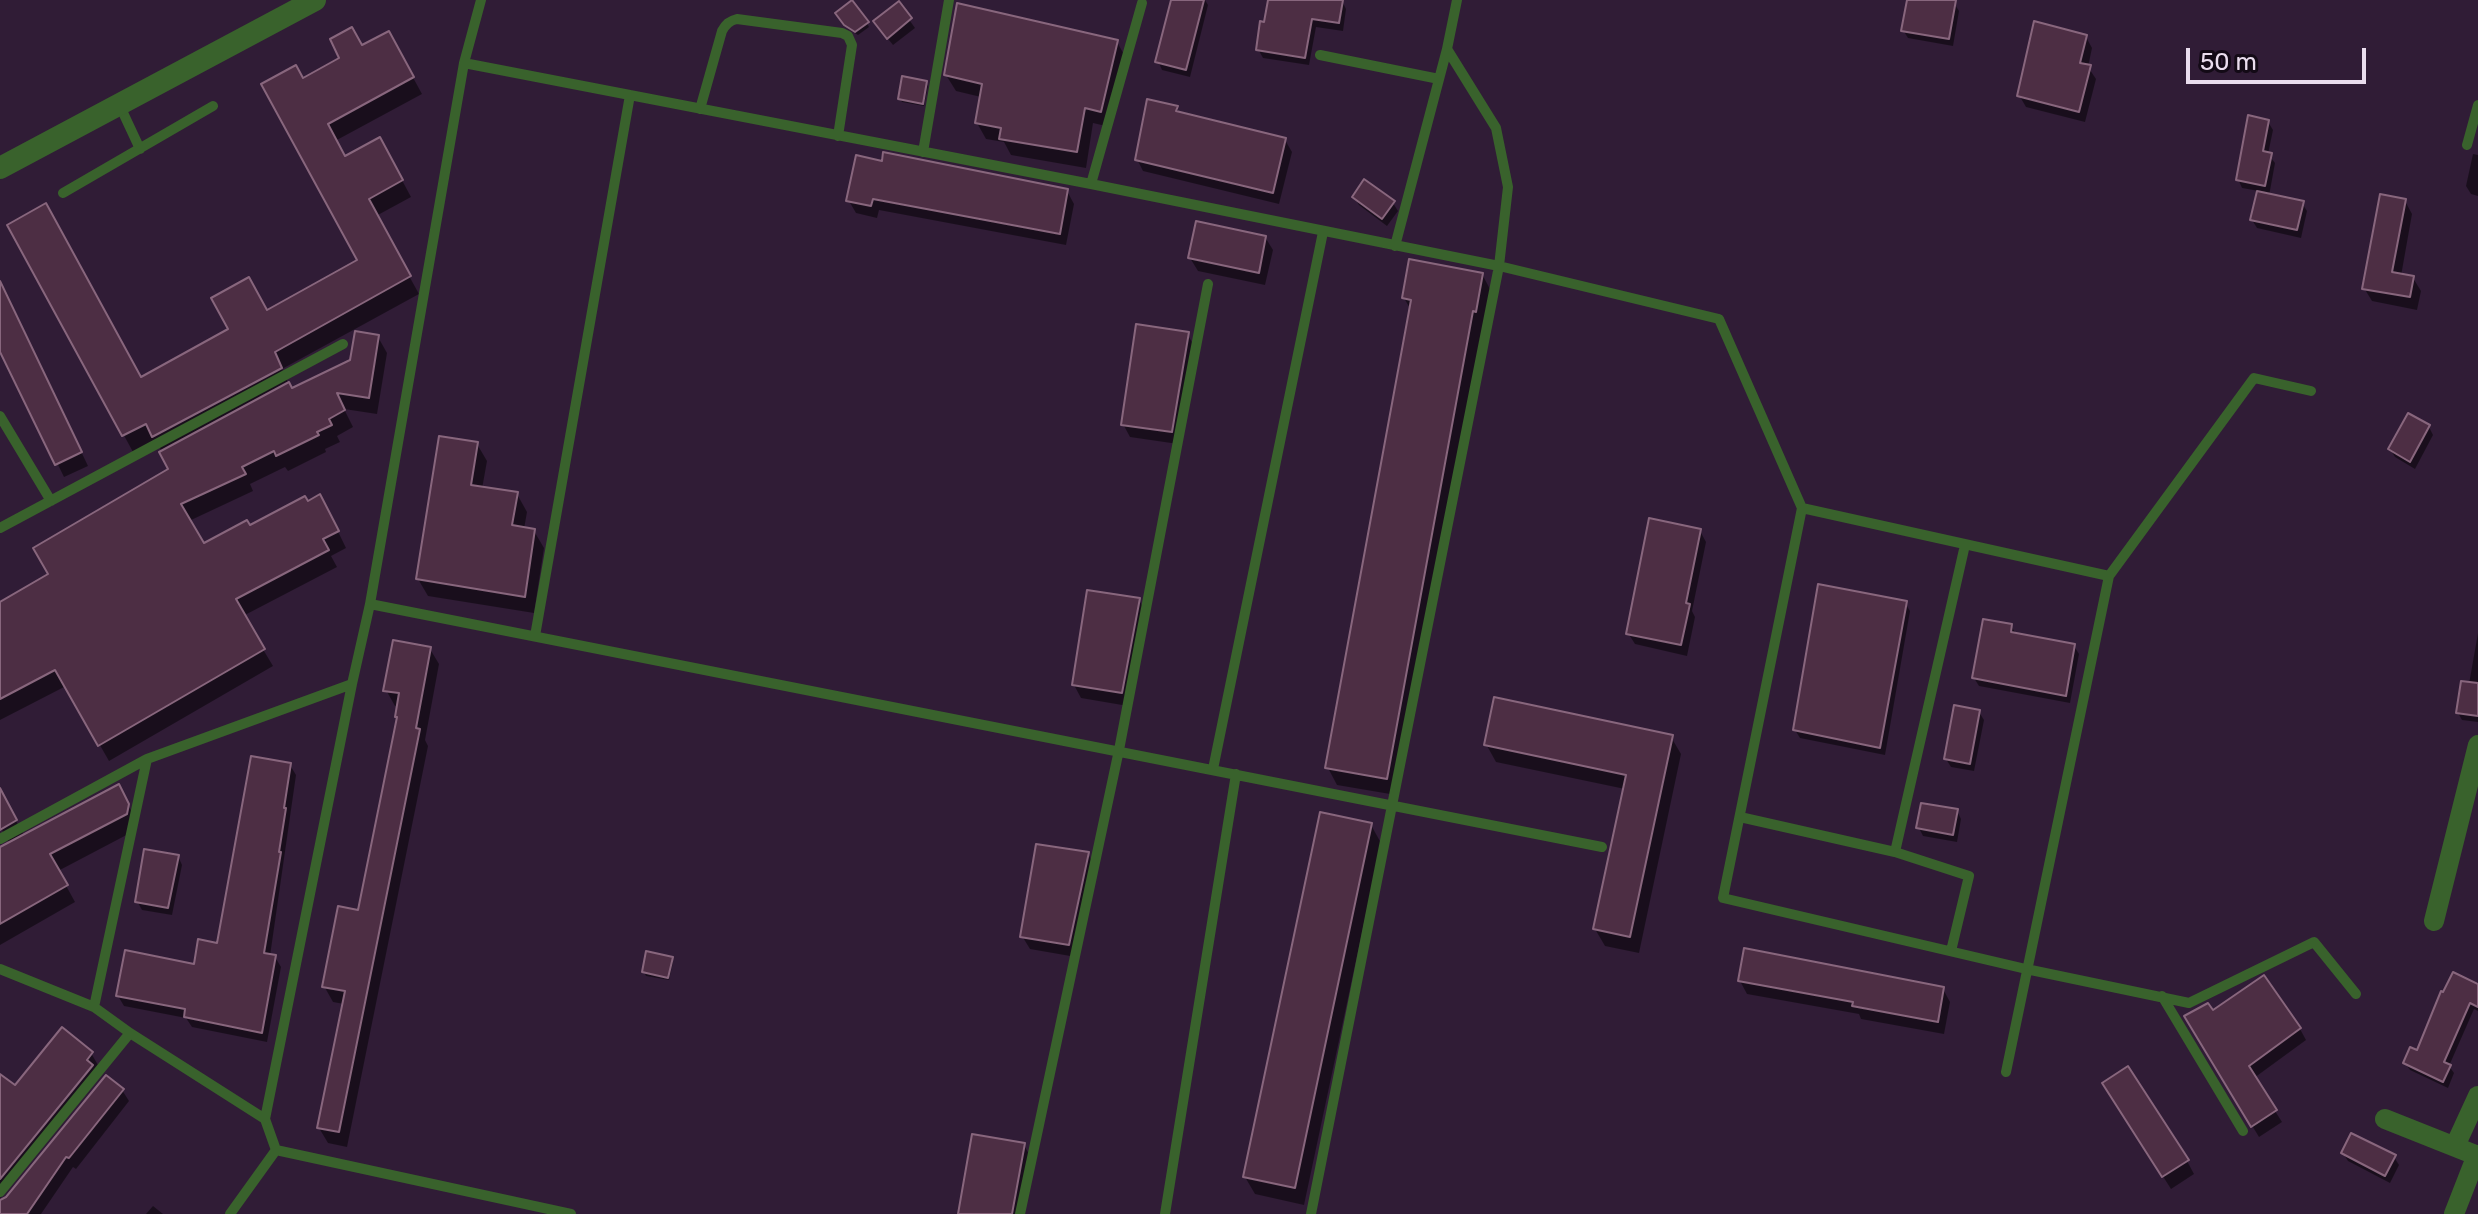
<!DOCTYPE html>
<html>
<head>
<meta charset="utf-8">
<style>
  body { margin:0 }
  #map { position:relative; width:2478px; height:1214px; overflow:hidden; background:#301c36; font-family:Rubik,sans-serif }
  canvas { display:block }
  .scale { position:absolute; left:2186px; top:48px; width:180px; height:36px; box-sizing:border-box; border:4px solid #eaddee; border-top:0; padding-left:10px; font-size:24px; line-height:28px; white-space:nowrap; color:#eaddee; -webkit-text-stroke:6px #130a16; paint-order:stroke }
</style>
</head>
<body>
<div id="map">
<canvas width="2478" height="1214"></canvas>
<div class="scale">50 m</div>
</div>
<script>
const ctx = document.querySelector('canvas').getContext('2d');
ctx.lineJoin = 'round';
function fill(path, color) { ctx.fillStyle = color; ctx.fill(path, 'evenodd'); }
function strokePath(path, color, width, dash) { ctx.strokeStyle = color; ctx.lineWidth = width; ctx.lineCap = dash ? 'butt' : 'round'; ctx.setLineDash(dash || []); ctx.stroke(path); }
fill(new Path2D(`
  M 1173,0 L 1205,0 L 1208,5 L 1190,77 L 1162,70 L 1158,61 Z
  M 1270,0 L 1342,1 L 1346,9 L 1343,31 L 1316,27 L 1309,65 L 1263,58 L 1258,49 L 1266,24 Z
  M 1909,0 L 1937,0 L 1954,3 L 1959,11 L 1953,46 L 1908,38 L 1903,30 Z
  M 898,4 L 915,28 L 893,45 L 881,30 Z
  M 838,14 L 867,23 L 869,27 L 858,35 L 848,29 Z
  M 2086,37 L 2092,48 L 2088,67 L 2096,79 L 2085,122 L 2026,107 L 2019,95 Z
  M 1117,42 L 1126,58 L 1110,127 L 1093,123 L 1086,168 L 1011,155 L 1004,142 L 986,139 L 977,123 L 981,97 L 956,91 L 946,75 Z
  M 362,48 L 398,50 L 422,94 L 335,141 L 345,158 L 389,156 L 411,197 L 376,216 L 419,294 L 282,369 L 292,391 L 352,361 L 378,337 L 387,353 L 377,414 L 344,409 L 353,427 L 337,436 L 340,442 L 325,449 L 326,452 L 288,471 L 285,467 L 250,484 L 253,491 L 189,521 L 203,545 L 308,503 L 329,513 L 346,548 L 331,556 L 337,567 L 243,616 L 273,666 L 109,761 L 66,686 L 0,720 L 0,604 L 50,575 L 170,470 L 156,439 L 133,452 L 10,226 L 140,379 L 360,261 L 302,80 Z
  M 926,83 L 928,86 L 924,106 L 902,102 L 900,99 Z
  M 1176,107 L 1180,114 L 1285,140 L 1292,152 L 1279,204 L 1143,171 L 1137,159 Z
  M 2268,122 L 2273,130 L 2268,154 L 2275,163 L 2269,196 L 2302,203 L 2307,211 L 2301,238 L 2257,228 L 2252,220 L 2259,191 L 2242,188 L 2238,179 Z
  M 2473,154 L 2478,155 L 2478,196 L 2471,194 L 2466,186 Z
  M 857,158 L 1067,191 L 1074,204 L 1066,245 L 879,210 L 877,218 L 856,213 L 849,201 Z
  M 1354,197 L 1393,203 L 1398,211 L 1387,226 L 1359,205 Z
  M 2405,201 L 2412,214 L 2401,276 L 2413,278 L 2421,291 L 2417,310 L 2372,301 L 2364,288 Z
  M 1265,237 L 1273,250 L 1265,285 L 1198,271 L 1190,258 Z
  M 1482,274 L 1491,291 L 1396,795 L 1337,785 L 1328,768 L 1411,310 L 1404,298 Z
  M 0,294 L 11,305 L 88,466 L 64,477 L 0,347 Z
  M 1187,334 L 1195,347 L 1178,444 L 1130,437 L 1123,424 Z
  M 2429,427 L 2433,435 L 2415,469 L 2395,457 L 2390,449 Z
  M 477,444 L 487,461 L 482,489 L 517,494 L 527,512 L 524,529 L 534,531 L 544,548 L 534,613 L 428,596 L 418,579 Z
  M 1700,531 L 1706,542 L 1692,611 L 1695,617 L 1687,656 L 1635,644 L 1628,633 Z
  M 1139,600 L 1146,613 L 1128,706 L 1081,698 L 1074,685 Z
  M 1905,603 L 1910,611 L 1885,755 L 1800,738 L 1795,730 Z
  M 2011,626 L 2017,635 L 2074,646 L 2079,654 L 2070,703 L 1979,686 L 1974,678 Z
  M 2478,633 L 2478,722 L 2462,720 L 2458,713 L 2469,684 Z
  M 430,649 L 439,664 L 425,740 L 428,746 L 347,1147 L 328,1143 L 319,1128 L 344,1004 L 333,1002 L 324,986 L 359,912 L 398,719 L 399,707 L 395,706 L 386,690 Z
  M 1979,712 L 1984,720 L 1974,771 L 1951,767 L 1946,759 Z
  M 1671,737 L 1681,754 L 1639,953 L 1605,946 L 1595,929 L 1625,789 L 1496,762 L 1486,744 Z
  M 290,765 L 296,775 L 270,956 L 275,957 L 281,967 L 267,1042 L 192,1027 L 186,1018 L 124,1006 L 118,996 L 195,966 L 219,946 Z
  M 118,786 L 137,822 L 136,830 L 58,871 L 75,902 L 0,945 L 0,847 L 10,845 L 0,826 L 0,792 L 25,837 Z
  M 1957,811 L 1961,819 L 1957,842 L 1923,836 L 1919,828 Z
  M 1371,825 L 1381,843 L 1304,1205 L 1255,1194 L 1245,1177 Z
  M 1088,854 L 1095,867 L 1076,957 L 1030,949 L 1022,936 Z
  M 178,856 L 182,865 L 172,915 L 142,910 L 137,901 Z
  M 671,958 L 673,962 L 669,980 L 646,976 L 644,972 Z
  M 1740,981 L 1943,989 L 1950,1002 L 1944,1034 L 1861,1019 L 1859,1014 L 1747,994 Z
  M 2478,987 L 2478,1011 L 2474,1009 L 2449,1066 L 2454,1073 L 2448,1088 L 2410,1070 L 2405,1063 L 2418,1052 Z
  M 2212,1013 L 2300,1029 L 2306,1040 L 2254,1078 L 2282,1122 L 2259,1137 L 2186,1017 Z
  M 91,1053 L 98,1065 L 98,1078 L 0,1198 L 0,1076 L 16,1088 Z
  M 122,1090 L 129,1101 L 76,1169 L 73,1167 L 41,1214 L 0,1214 L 0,1201 L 7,1199 Z
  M 2112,1096 L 2187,1161 L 2194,1174 L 2171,1189 Z
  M 1024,1145 L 1031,1158 L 1021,1214 L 960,1214 Z
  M 2343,1153 L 2394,1157 L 2399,1165 L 2390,1183 L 2348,1161 Z
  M 153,1206 L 163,1214 L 146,1214 Z`), '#0007');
const building = new Path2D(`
  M 852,0 L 869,22 L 855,32 L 844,25 L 835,13 Z
  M 1171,0 L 1204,0 L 1186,70 L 1155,62 Z
  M 1268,0 L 1343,0 L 1339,23 L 1312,19 L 1305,58 L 1256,50 L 1260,21 L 1264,22 Z
  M 1907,0 L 1956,0 L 1949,39 L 1901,31 Z
  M 899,1 L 912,18 L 887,39 L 873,21 Z
  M 957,3 L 1118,40 L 1101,112 L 1085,108 L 1077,152 L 999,139 L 1001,128 L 975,123 L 982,84 L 944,75 Z
  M 2034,21 L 2087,35 L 2080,63 L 2091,65 L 2079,112 L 2017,96 Z
  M 352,27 L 362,45 L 389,31 L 414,77 L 328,124 L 345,156 L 380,137 L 403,180 L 369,199 L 411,276 L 275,352 L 282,368 L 152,437 L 146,424 L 122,436 L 7,225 L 46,203 L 141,377 L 228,329 L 211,298 L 249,277 L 267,310 L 357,260 L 261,84 L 296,65 L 303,78 L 339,58 L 330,39 Z
  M 902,76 L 927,81 L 923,104 L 898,99 Z
  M 1147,99 L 1178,106 L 1176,111 L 1286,138 L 1273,193 L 1135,160 Z
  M 2248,115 L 2269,120 L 2263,151 L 2272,153 L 2265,186 L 2236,180 Z
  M 883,152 L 1068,189 L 1060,234 L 873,199 L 871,206 L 846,201 L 856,155 L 882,161 Z
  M 1364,179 L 1395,201 L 1382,219 L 1352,197 Z
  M 2257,191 L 2304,201 L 2297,230 L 2250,220 Z
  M 2380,194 L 2406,199 L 2392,272 L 2414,276 L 2410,297 L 2362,289 Z
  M 1196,221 L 1266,236 L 1259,273 L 1188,258 Z
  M 1409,259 L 1483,273 L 1476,312 L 1473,311 L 1387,779 L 1325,768 L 1411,300 L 1402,298 Z
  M 0,281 L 82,452 L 55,465 L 0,352 Z
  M 1136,324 L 1189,332 L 1172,432 L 1121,425 Z
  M 355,331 L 379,335 L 369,398 L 337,393 L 345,410 L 329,419 L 332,425 L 317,432 L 319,435 L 276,456 L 274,451 L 242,467 L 246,474 L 181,504 L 204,543 L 247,520 L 250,525 L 305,496 L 308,501 L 320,494 L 339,531 L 323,539 L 329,550 L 236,599 L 265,649 L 98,746 L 55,670 L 0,699 L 0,602 L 48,574 L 33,548 L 168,469 L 159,452 L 289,382 L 292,388 L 350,360 Z
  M 2408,413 L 2430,425 L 2410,462 L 2388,449 Z
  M 439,436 L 478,442 L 471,485 L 518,492 L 512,525 L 535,529 L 525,597 L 416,579 Z
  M 1649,518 L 1701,529 L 1686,603 L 1690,604 L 1681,645 L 1626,634 Z
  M 1818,584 L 1907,601 L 1880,748 L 1793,730 Z
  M 1087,590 L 1140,598 L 1122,693 L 1072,685 Z
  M 1983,619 L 2012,624 L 2011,632 L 2075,644 L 2066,696 L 1972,678 Z
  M 393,640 L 431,647 L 416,728 L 420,729 L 339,1132 L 317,1128 L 345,991 L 322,987 L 338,906 L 358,910 L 397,717 L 395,717 L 399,693 L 383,691 Z
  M 2461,681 L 2478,683 L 2478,716 L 2456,713 Z
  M 1494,697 L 1673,735 L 1630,937 L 1593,929 L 1626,775 L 1484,745 Z
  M 1954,705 L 1980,710 L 1970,764 L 1944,759 Z
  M 251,756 L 291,763 L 284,808 L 286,808 L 279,852 L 281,852 L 264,953 L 276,955 L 262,1033 L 184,1017 L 185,1009 L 116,996 L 125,950 L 194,964 L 198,939 L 217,943 Z
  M 119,784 L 129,804 L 127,814 L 50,854 L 68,885 L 0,924 L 0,847 Z
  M 0,788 L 17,820 L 0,830 Z
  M 1921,803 L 1958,809 L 1953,835 L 1916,828 Z
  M 1320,812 L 1372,823 L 1295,1188 L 1243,1177 Z
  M 1036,844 L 1089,852 L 1069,945 L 1020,937 Z
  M 144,849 L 179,855 L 168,908 L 135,902 Z
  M 1744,948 L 1944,987 L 1938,1022 L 1852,1006 L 1853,1002 L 1738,981 Z
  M 646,951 L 673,957 L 668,978 L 642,972 Z
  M 2453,972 L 2478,984 L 2478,1007 L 2470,1003 L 2444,1062 L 2451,1065 L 2443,1082 L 2403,1063 L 2410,1047 L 2417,1050 L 2441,991 L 2443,992 Z
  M 2264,975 L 2301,1028 L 2249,1066 L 2277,1110 L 2251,1127 L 2184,1016 L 2208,1003 L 2213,1010 Z
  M 62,1027 L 93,1052 L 87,1060 L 93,1065 L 0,1179 L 0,1074 L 15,1085 Z
  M 2128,1066 L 2189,1160 L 2162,1177 L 2102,1083 Z
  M 106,1075 L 124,1089 L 69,1158 L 66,1157 L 27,1214 L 0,1214 L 0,1200 L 6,1197 Z
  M 2351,1133 L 2396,1155 L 2385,1176 L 2341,1153 Z
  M 972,1134 L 1025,1143 L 1012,1214 L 958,1214 Z`);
fill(building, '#4d2e44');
strokePath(building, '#88667d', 2);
strokePath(new Path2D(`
  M 1320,55 L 1439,79
  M 464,63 L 1091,184 L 1499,266 L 1719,319 L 1802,508 L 2109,576
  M 119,104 L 140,149
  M 700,109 L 722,31 C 726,24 729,21 737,19 L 842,33 L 848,36 L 852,45 L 838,136
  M 2467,145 L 2478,105
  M 923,152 L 949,0
  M 1091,184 L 1142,3
  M 63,193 L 213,106
  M 1395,246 L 1447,49 L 1457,0
  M 0,416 L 51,501
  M 1802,508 L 1723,898 L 2026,969 L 2189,1003 L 2314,942 L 2356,994
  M 0,528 L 343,344
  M 370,604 L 1602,847
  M 535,636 L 630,95
  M 1213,769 L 1323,232
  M 1740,817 L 1895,852 L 1969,876 L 1951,951
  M 0,839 L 147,759 L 352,684
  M 1895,852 L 1965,545
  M 0,969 L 94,1007 L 130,1033 L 265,1119 L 276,1150 L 571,1214
  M 2162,996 L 2243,1131
  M 94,1007 L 147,759
  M 2006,1072 L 2109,576 L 2254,378 L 2311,391
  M 265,1119 L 352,684 L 370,604 L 464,63 L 481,0
  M 0,1192 L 130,1033
  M 230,1214 L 276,1150
  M 1020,1214 L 1119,750 L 1208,284
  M 1165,1214 L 1236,774
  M 1311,1214 L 1499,266 L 1508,187 L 1496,128 L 1447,49`), '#39622c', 10);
strokePath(new Path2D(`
  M 2434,921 L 2478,745
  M 2385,1119 L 2478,1156
  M 2455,1146 L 2478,1096
  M 2454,1214 L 2477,1155`), '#39622c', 20);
strokePath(new Path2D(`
  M 0,168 L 315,0`), '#39622c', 22);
</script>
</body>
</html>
